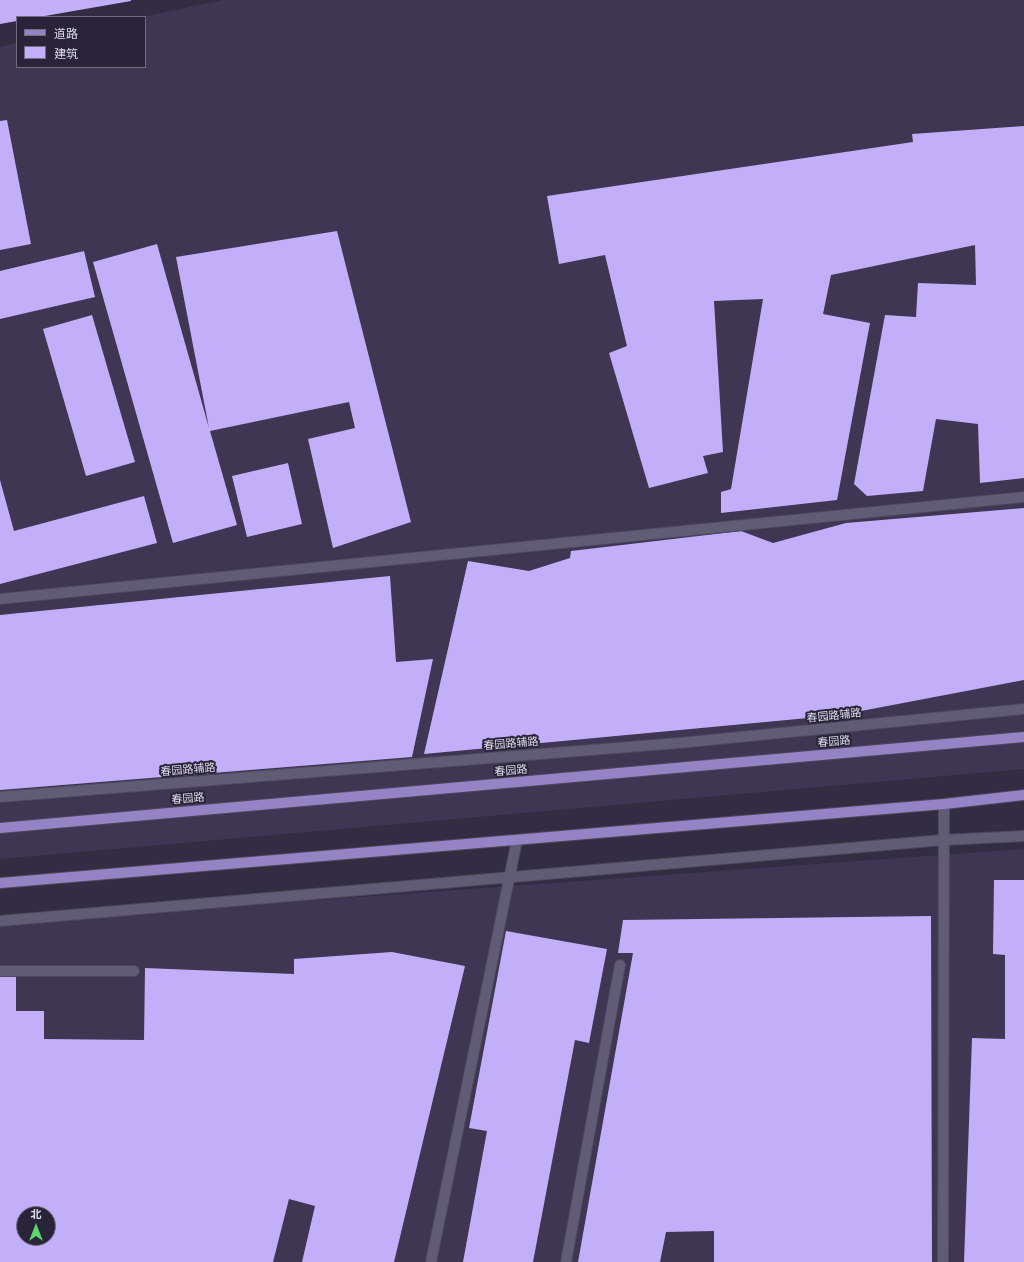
<!DOCTYPE html>
<html>
<head>
<meta charset="utf-8">
<style>
  body { margin:0 }
  #map { position:relative; width:1024px; height:1262px; overflow:hidden; background:#332d44; font-family:"Fira Sans","Noto Sans SC",sans-serif }
  canvas { display:block }
  .legend { position:absolute; left:16px; top:16px; width:130px; height:52px; box-sizing:border-box; background:#292439; border:1px solid #726e80; margin:0; padding:5px 7px; list-style:none; font-size:12px; color:#dfdceb }
  .legend li { display:flex; align-items:center; gap:8px; height:20px }
  .legend b { width:20px; border:1px solid #726e80 }
  .north { position:absolute; left:16px; top:1206px; width:40px; height:40px; box-sizing:border-box; background:#292439; border:1px solid #726e80; border-radius:50%; rotate:0deg; font-size:11px; font-weight:700; line-height:16px; text-align:center; color:#dfdceb }
  .north::after { content:''; display:block; margin:auto; width:14px; height:18px; background:#60d56b; clip-path:polygon(50% 0,100% 100%,50% 72%,0 100%) }
</style>
</head>
<body>
<div id="map">
<canvas width="1024" height="1262"></canvas>
<ul class="legend">
<li><b style="height:5px;background:#9484c5"></b>道路</li>
<li><b style="height:11px;background:#c1aff9"></b>建筑</li>
</ul>
<div class="north">北</div>
</div>
<script>
const ctx = document.querySelector('canvas').getContext('2d');
ctx.lineJoin = 'round';
function fill(path, color) { ctx.fillStyle = color; ctx.fill(path, 'evenodd'); }
function strokePath(path, color, width, dash) { ctx.strokeStyle = color; ctx.lineWidth = width; ctx.lineCap = dash ? 'butt' : 'round'; ctx.setLineDash(dash || []); ctx.stroke(path); }
function drawText(font, color, halo, rows, align = 'center') {
  ctx.font = font + ' "Fira Sans","Noto Sans SC",sans-serif'; ctx.lineWidth = 4; ctx.setLineDash([]); ctx.textBaseline = 'middle'; ctx.strokeStyle = halo; ctx.fillStyle = color; for (const [text, x, y, turn = 0] of rows) {
    ctx.save(); ctx.translate(x, y); ctx.rotate((+turn || 0) * Math.PI / 180); ctx.textAlign = isNaN(turn) ? turn : align; if (halo) ctx.strokeText(text, 0, 0); ctx.fillText(text, 0, 0); ctx.restore();
  }
}
fill(new Path2D(`
  M 223,0 L 1024,0 L 1024,769 L 0,859 L 0,47 L 17,43 L 17,67 L 145,67 L 145,17 L 142,17 Z
  M 1024,849 L 1024,1262 L 0,1262 L 0,923 ZM 24,1214 L 48,1214 L 48,1238 L 24,1238 Z`), '#3e3653');
fill(new Path2D(`
  M 0,0 L 131,0 L 131,1 L 39,17 L 17,17 L 17,21 L 0,24 Z
  M 7,120 L 31,244 L 0,250 L 0,121 Z
  M 1024,126 L 1024,478 L 980,483 L 978,424 L 936,419 L 923,491 L 867,496 L 854,484 L 885,315 L 916,317 L 918,283 L 976,285 L 975,245 L 831,275 L 823,314 L 870,323 L 837,500 L 721,513 L 721,492 L 731,489 L 763,299 L 714,301 L 723,452 L 703,456 L 708,473 L 649,488 L 609,353 L 627,346 L 605,255 L 559,264 L 547,196 L 913,142 L 912,134 Z
  M 337,231 L 411,522 L 333,548 L 308,439 L 355,428 L 349,402 L 210,431 L 237,525 L 173,543 L 93,262 L 157,244 L 209,428 L 176,257 Z
  M 84,251 L 95,297 L 0,319 L 0,271 Z
  M 92,315 L 135,462 L 86,476 L 43,329 Z
  M 288,463 L 302,524 L 247,537 L 232,476 Z
  M 0,480 L 14,531 L 144,496 L 157,543 L 0,584 Z
  M 1024,508 L 1024,680 L 840,715 L 424,754 L 468,561 L 529,571 L 570,558 L 571,551 L 741,531 L 773,543 L 846,523 Z
  M 390,576 L 396,662 L 433,659 L 412,757 L 0,790 L 0,615 Z
  M 994,880 L 1024,880 L 1024,1262 L 964,1262 L 972,1038 L 1005,1039 L 1005,955 L 993,954 Z
  M 931,916 L 932,1262 L 714,1262 L 714,1231 L 666,1232 L 660,1262 L 578,1262 L 633,953 L 618,953 L 623,920 Z
  M 506,931 L 607,949 L 589,1043 L 575,1040 L 533,1262 L 463,1262 L 487,1131 L 469,1128 Z
  M 392,952 L 465,966 L 394,1262 L 302,1262 L 315,1206 L 289,1199 L 273,1262 L 0,1262 L 0,973 L 16,973 L 16,1011 L 44,1011 L 44,1039 L 144,1040 L 145,968 L 294,974 L 294,959 ZM 24,1214 L 48,1214 L 48,1238 L 24,1238 Z`), '#c1aff9');
const minor = new Path2D(`
  M 0,599 L 1024,497
  M 0,797 L 679,743 L 1024,709
  M 0,921 L 943,840 L 1024,836
  M 0,971 L 134,971
  M 431,1262 L 517,840
  M 566,1262 L 620,965
  M 943,1262 L 944,804`);
const major = new Path2D(`
  M 0,828 L 1024,737
  M 0,883 L 944,804 L 1024,795`);
strokePath(minor, '#4e495c', 12);
strokePath(major, '#4e495c', 12);
strokePath(minor, '#615c75', 10);
strokePath(major, '#9484c5', 10);
drawText('11px', '#dfdceb', '#292439', [
  ["春园路辅路",834,716,-6],
  ["春园路",834,742,-5],
  ["春园路辅路",511,744,-5],
  ["春园路辅路",188,770,-5],
  ["春园路",511,771,-5],
  ["春园路",188,799,-5]
]);
</script>
</body>
</html>
